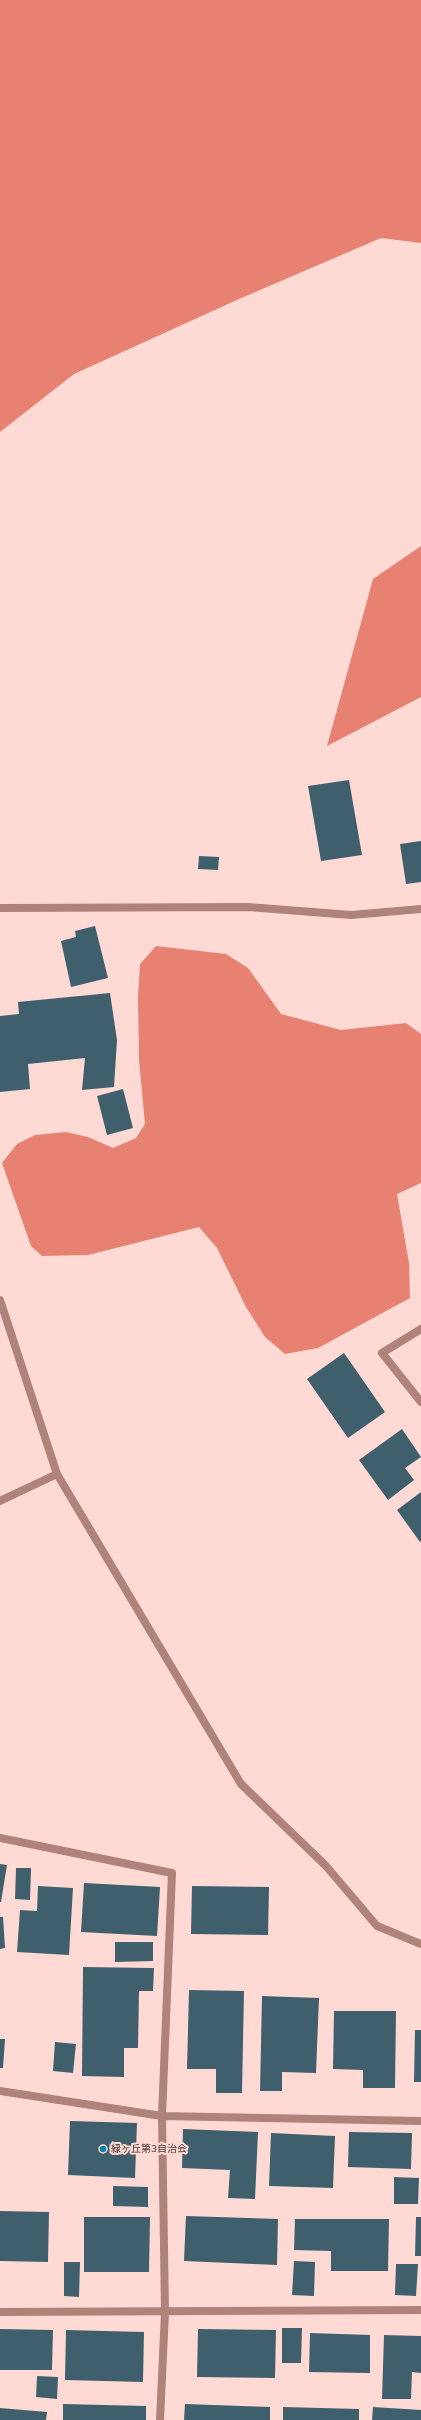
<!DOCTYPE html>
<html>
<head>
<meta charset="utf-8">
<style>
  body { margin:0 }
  canvas { display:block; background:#ffdad4 }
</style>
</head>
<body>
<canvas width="421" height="2420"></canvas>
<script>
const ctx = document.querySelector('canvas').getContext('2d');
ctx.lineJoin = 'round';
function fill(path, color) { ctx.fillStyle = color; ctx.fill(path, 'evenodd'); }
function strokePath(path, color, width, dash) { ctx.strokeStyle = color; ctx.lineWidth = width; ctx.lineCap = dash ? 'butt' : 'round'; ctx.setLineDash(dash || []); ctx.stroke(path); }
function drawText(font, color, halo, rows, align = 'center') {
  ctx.font = font + ' Mulish,"Noto Sans JP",sans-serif'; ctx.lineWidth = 4; ctx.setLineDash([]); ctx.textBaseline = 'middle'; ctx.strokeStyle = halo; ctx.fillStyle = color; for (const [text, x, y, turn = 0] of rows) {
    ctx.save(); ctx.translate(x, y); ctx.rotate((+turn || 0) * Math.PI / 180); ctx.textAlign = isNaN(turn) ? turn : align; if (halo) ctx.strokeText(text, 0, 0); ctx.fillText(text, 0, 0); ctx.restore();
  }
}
fill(new Path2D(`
  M 0,0 L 421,0 L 421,243 L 381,238 L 239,299 L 74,374 L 0,432 Z
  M 421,546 L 421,697 L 327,746 L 373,579 Z
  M 156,946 L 226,954 L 248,968 L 281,1014 L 341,1030 L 406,1023 L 421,1034 L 421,1183 L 397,1194 L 409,1263 L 410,1298 L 318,1348 L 285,1354 L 265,1337 L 246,1307 L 217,1248 L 199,1227 L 88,1255 L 42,1256 L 31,1246 L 2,1163 L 17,1144 L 35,1135 L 66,1132 L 88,1137 L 113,1148 L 136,1138 L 145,1124 L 139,1060 L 138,997 L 140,964 Z`), '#e78273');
fill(new Path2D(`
  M 349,780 L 362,855 L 321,861 L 308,786 Z
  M 421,841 L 421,882 L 406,884 L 400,844 Z
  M 199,856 L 219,857 L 218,870 L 198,869 Z
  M 95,926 L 108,978 L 71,987 L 61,941 L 76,937 L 75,931 Z
  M 110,993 L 117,1040 L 114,1087 L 82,1090 L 85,1058 L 28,1064 L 30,1089 L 0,1092 L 0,1016 L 19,1014 L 18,1002 Z
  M 123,1089 L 133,1128 L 107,1135 L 97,1096 Z
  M 344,1353 L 385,1412 L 348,1438 L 307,1379 Z
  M 402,1429 L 421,1457 L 405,1468 L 414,1480 L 388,1500 L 359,1460 Z
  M 421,1492 L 421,1541 L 420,1542 L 397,1510 Z
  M 0,1864 L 7,1865 L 1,1902 L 0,1902 Z
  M 16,1868 L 31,1868 L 30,1900 L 15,1899 Z
  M 84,1883 L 160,1887 L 157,1936 L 81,1932 Z
  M 38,1886 L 73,1888 L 69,1955 L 17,1952 L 20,1910 L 37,1911 Z
  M 192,1886 L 269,1887 L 268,1935 L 191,1934 Z
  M 0,1917 L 3,1917 L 5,1948 L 0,1949 Z
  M 115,1942 L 153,1942 L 153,1961 L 115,1962 Z
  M 83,1967 L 154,1968 L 153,1991 L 139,1991 L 138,2048 L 124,2048 L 124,2077 L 82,2076 Z
  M 189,1990 L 244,1991 L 242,2093 L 216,2093 L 216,2069 L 187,2069 Z
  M 262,1996 L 319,1998 L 316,2073 L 282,2072 L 282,2091 L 260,2091 Z
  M 334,2011 L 396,2011 L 395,2088 L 363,2088 L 363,2070 L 333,2069 Z
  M 415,2030 L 421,2030 L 421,2082 L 414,2082 Z
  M 0,2039 L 5,2039 L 3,2068 L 0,2068 Z
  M 55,2042 L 76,2044 L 73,2073 L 53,2071 Z
  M 70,2121 L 137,2123 L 135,2178 L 68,2175 Z
  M 183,2129 L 258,2132 L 255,2199 L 228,2198 L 230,2170 L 182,2168 Z
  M 349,2132 L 412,2133 L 411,2169 L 348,2167 Z
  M 271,2133 L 335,2136 L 333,2188 L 269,2186 Z
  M 394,2177 L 419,2178 L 418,2204 L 394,2204 Z
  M 113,2186 L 148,2187 L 148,2207 L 113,2206 Z
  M 0,2211 L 49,2212 L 48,2262 L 0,2261 Z
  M 186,2216 L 278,2219 L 277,2265 L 184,2261 Z
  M 84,2217 L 150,2217 L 149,2272 L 84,2272 Z
  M 416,2217 L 421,2217 L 421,2256 L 415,2256 Z
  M 295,2219 L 389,2219 L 388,2271 L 331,2271 L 331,2251 L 294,2250 Z
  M 294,2261 L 315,2262 L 314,2296 L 292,2295 Z
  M 64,2262 L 80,2262 L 79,2297 L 64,2296 Z
  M 396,2264 L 418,2264 L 416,2296 L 395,2295 Z
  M 282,2328 L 302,2328 L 301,2363 L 282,2363 Z
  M 0,2329 L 53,2330 L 52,2370 L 0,2370 Z
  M 198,2329 L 276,2330 L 275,2378 L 197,2377 Z
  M 66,2330 L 144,2332 L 143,2382 L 65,2380 Z
  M 310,2333 L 370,2335 L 370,2373 L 309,2372 Z
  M 384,2335 L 421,2336 L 421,2373 L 412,2372 L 411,2399 L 382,2399 Z
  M 37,2376 L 58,2377 L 57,2399 L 36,2397 Z
  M 63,2404 L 146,2406 L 146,2420 L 63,2420 Z
  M 185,2404 L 270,2407 L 270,2420 L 184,2420 Z
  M 283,2407 L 359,2409 L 359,2420 L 283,2420 Z
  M 373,2407 L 421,2410 L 421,2420 L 372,2420 Z
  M 0,2408 L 47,2412 L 46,2420 L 0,2420 Z`), '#3f5f6c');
strokePath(new Path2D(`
  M 0,1300 L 57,1474 L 0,1501
  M 57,1474 L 241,1784 L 326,1866 L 377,1926 L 421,1944`), '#af827a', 8);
strokePath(new Path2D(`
  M 0,908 L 248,907 L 351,915 L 421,909
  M 421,1329 L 382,1353 L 421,1402
  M 0,1838 L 172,1873 L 162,2116 L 165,2312 L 160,2420
  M 0,2091 L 162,2116 L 421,2121
  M 0,2312 L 421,2310`), '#af827a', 8);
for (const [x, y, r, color] of [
  [103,2149,4,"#0884a9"]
]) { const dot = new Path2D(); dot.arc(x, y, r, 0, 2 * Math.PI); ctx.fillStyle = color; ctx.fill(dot); strokePath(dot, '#ffdad4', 1.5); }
drawText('10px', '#423431', '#ffdad4', [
  ["緑ヶ丘第3自治会",111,2149]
], 'left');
</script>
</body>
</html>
